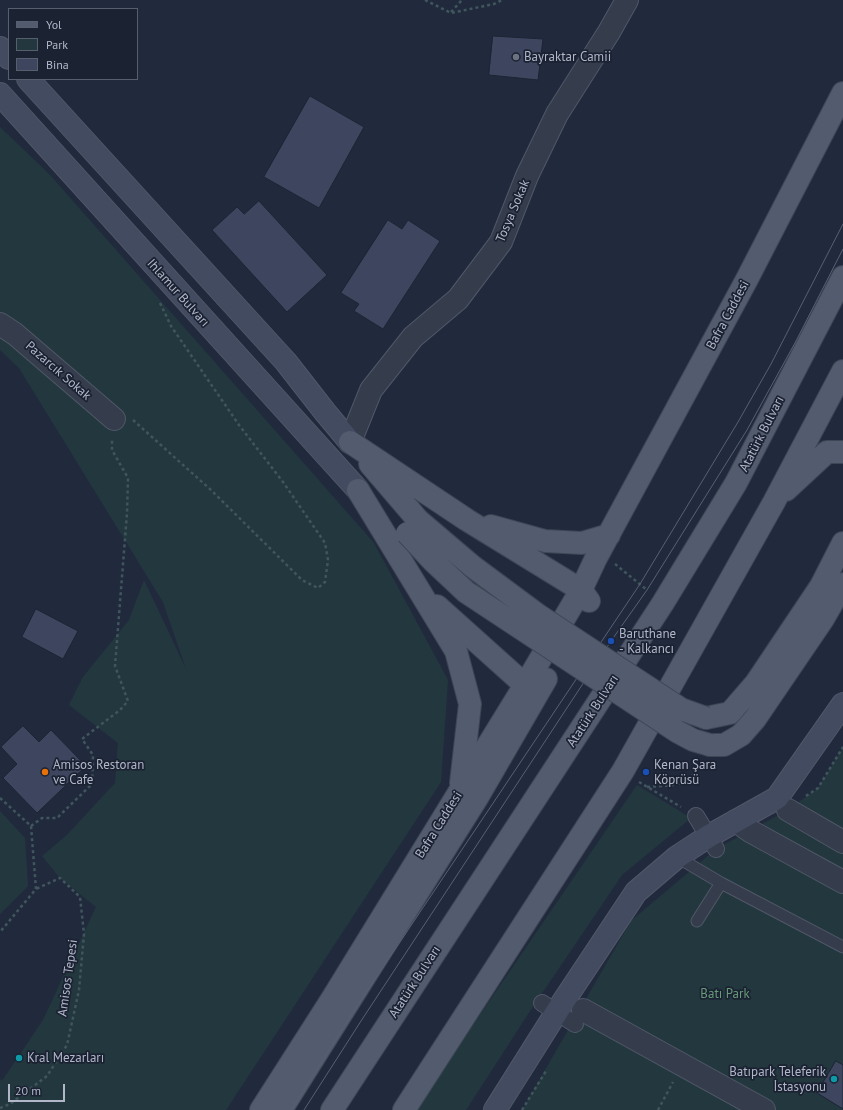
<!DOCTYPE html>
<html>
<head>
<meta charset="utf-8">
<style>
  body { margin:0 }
  #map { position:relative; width:843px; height:1110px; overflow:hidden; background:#212a3d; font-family:"PT Sans",sans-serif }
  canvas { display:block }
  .legend { position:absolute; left:8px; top:8px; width:130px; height:72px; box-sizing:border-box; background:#1b2232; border:1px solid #575e6e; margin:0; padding:5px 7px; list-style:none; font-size:12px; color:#b1b7c9 }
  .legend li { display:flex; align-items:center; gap:8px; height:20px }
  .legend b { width:20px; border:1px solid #575e6e }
  .scale { position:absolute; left:8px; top:1084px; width:57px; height:18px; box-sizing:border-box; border:2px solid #b1b7c9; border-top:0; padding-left:5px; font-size:12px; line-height:14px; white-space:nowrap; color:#b1b7c9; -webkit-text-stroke:3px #1b2232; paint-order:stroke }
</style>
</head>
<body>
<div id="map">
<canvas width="843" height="1110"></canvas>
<ul class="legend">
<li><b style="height:5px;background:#535b6e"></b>Yol</li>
<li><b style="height:11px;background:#23383e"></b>Park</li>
<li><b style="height:11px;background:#3d465e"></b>Bina</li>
</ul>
<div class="scale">20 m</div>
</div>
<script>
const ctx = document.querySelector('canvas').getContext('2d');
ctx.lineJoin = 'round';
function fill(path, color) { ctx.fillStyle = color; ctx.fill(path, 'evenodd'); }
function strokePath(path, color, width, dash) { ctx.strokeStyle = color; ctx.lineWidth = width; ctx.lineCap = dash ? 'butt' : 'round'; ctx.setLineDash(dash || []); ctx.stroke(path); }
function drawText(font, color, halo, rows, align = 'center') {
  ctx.font = font + ' "PT Sans",sans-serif'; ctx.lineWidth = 3.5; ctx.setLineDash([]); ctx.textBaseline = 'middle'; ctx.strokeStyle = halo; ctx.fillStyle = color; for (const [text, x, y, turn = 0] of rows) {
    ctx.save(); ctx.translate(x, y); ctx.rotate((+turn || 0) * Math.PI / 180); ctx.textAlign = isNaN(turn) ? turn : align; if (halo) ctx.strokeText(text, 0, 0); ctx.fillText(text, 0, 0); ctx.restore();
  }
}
fill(new Path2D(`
  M 0,127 L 50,175 L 374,543 L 448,680 L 441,782 L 226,1110 L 0,1110 L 0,1079 L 2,1081 L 43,1020 L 96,907 L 60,878 L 42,856 L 67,835 L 115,783 L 118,743 L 69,705 L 83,677 L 129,620 L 144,580 L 186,669 L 163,602 L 19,368 L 0,350 Z
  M 843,747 L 843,1110 L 522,1110 L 631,921 L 716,849 L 788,810 L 818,788 Z
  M 637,785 L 691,818 L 622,875 L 530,1011 L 466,1110 L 415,1110 Z
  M 0,811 L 25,838 L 28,886 L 0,914 Z`), '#23383e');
const building = new Path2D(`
  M 493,36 L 543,39 L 538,80 L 489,75 Z
  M 310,96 L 364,127 L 319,208 L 264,177 Z
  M 259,201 L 327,275 L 287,312 L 212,230 L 237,207 L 244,214 Z
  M 388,220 L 402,229 L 408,220 L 440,241 L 383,329 L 354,311 L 359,304 L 341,293 Z
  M 36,609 L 78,631 L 63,659 L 22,637 Z
  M 23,726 L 39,742 L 51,730 L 86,766 L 37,813 L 3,778 L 17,764 L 1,747 Z
  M 836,1061 L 843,1065 L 843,1109 L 817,1093 Z`);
fill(building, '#3d465e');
strokePath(building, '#1d2434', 1);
const service = new Path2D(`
  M 677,857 L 721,883 L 843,947
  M 697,921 L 721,883`);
const pedestrian = new Path2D(`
  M 696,816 L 716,849
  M 542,1003 L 575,1024`);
const minor = new Path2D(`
  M 0,324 L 15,334 L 114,419
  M 788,810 L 843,842
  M 736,821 L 750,831 L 843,882
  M 583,1010 L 764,1110`);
const tertiary = new Path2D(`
  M 350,442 L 371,390 L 413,337 L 458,299 L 501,242 L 527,176 L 557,114 L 609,32 L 627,0`);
const secondary = new Path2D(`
  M 0,48 L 9,58
  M 28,79 L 286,362 L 325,412 L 350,442
  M 0,94 L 358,490
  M 495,1110 L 563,1002 L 636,892 L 677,857 L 709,836 L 777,798 L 843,704`);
const primary = new Path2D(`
  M 350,442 L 467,520 L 581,590 L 589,601
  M 370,464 L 418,520
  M 358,490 L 456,651 L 470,704 L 461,783
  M 786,490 L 827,452 L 843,452
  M 491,526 L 545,541 L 582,543 L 609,535
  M 437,606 L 525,685 L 539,684
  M 706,718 L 730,713 L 756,683 L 821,586 L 843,543
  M 710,745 L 724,745 L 741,735 L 755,719 L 823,619 L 843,584
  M 261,1110 L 332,999 L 525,685 L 581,590 L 596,558 L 746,281 L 843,93
  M 281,1110 L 477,798 L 546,679
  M 332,1110 L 663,603 L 736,483 L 843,277
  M 404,1110 L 623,771 L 774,502 L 843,371`);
strokePath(service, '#505768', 13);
strokePath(pedestrian, '#505768', 18);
strokePath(minor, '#505768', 24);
strokePath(tertiary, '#505768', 24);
strokePath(secondary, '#505768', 24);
strokePath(primary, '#3e4656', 24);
strokePath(new Path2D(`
  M 425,0 L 451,13 L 494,4 L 502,0
  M 451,12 L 462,0
  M 133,420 L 211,490 L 302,580 L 318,588 L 325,582 L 328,560 L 325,543 L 283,482 L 239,425 L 171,326 L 160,303
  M 615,564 L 647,590
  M 639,782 L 681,807
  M 647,787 C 672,785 688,788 700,764
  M 806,796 L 818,788 L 843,747
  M 0,798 L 31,826 L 36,889 L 0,932
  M 31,826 L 42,818 L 57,818 L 92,784 L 93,755 L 82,739 L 120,710 L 128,701 L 115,666 L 127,513 L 128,478 L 112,450 L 112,439
  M 0,1108 L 10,1104 L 47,1076 L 67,1045 L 79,990 L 84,934 L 80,897 L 60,878 L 36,889
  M 522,1110 L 546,1071
  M 658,1110 L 673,1082`), '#41555c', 2.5, [3, 3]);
strokePath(service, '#353d4d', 11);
strokePath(pedestrian, '#353d4d', 16);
strokePath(minor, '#353d4d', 22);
strokePath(tertiary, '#353d4d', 22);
strokePath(secondary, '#434b61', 22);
strokePath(primary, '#535b6e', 22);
strokePath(new Path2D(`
  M 291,1110 L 351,1015 L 640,584 L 738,422 L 771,364 L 843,224
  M 304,1110 L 361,1021 L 611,641 L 647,590 L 747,430 L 796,341 L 843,249`), '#576075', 1);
const primaryBridge = new Path2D(`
  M 418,520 L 472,566 L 538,615 L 681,709 L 706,718
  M 407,533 L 433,561 L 466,592 L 678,732 L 693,740 L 710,745`);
strokePath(primaryBridge, '#3e4656', 24, []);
strokePath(primaryBridge, '#535b6e', 22);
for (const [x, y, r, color] of [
  [516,57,4,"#6b7280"],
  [611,641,4,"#1a4fb4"],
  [45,772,4,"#e8710a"],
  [646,772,4,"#1a4fb4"],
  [19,1058,4,"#0f9aa8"],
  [834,1079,4,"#0f9aa8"]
]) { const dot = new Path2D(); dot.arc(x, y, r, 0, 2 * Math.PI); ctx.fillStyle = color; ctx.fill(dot); strokePath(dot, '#1b2232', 1.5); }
drawText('13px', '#b1b7c9', '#1b2232', [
  ["Bayraktar Camii",524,57],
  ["Baruthane",619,634],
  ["- Kalkancı",619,649],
  ["Amisos Restoran",53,765],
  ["ve Cafe",53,780],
  ["Kenan Şara",654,765],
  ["Köprüsü",654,780],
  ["Kral Mezarları",27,1058],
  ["Batıpark Teleferik",826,1072,"right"],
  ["İstasyonu",826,1087,"right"]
], 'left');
drawText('13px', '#b1b7c9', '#1b2232', [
  ["Tosya Sokak",513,211,-67],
  ["Ihlamur Bulvarı",178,293,48],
  ["Bafra Caddesi",728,315,-62],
  ["Pazarcık Sokak",58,371,41],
  ["Atatürk Bulvarı",762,434,-63],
  ["Atatürk Bulvarı",593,711,-57],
  ["Bafra Caddesi",439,825,-58],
  ["Amisos Tepesi",68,978,-82],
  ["Atatürk Bulvarı",415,982,-57]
]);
drawText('13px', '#669c78', '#1b2232', [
  ["Batı Park",725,994]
]);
</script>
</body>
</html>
